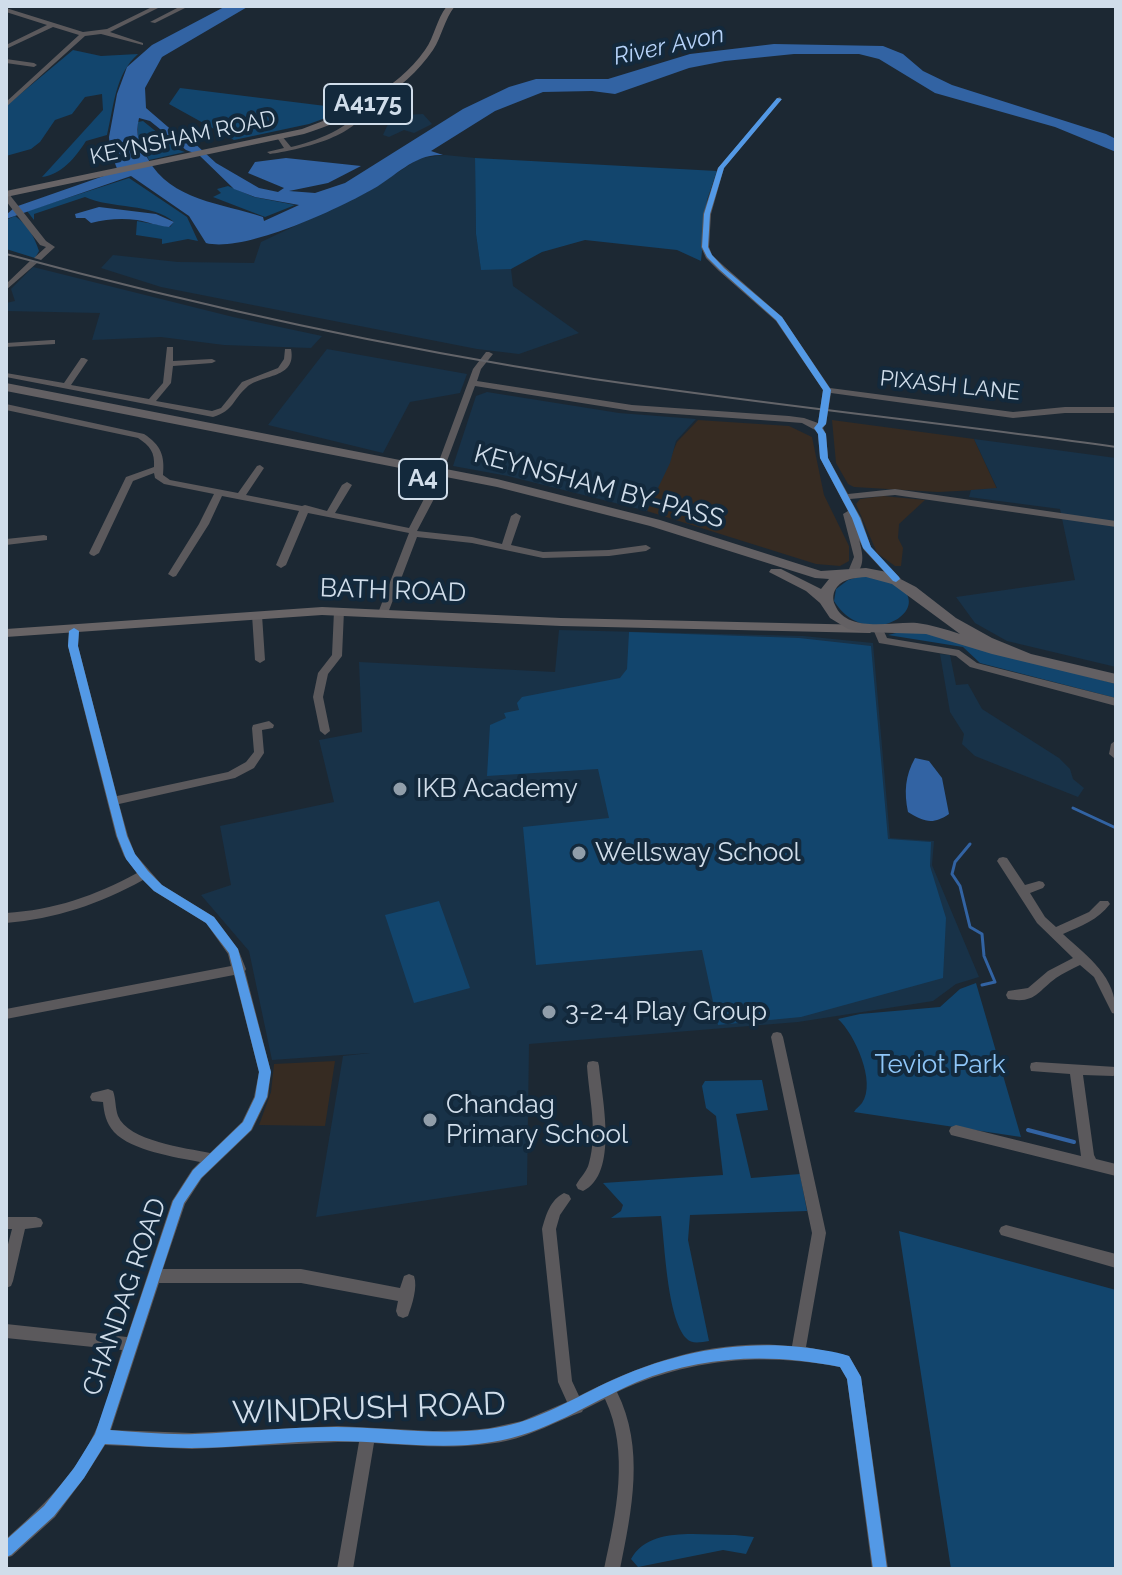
<!DOCTYPE html>
<html>
<head>
<meta charset="utf-8">
<style>
  body { margin:0 }
  #map { position:relative; width:1122px; height:1575px; overflow:hidden; background:#1c2833; font-family:Raleway,sans-serif }
  canvas { display:block }
  .frame { position:absolute; inset:0; border:8px solid #d0ddea; pointer-events:none }
</style>
</head>
<body>
<div id="map">
<canvas width="1122" height="1575"></canvas>
<div class="frame"></div>
</div>
<script>
const ctx = document.querySelector('canvas').getContext('2d');
ctx.lineJoin = 'round';
function fill(path, color) { ctx.fillStyle = color; ctx.fill(path, 'evenodd'); }
function strokePath(path, color, width, dash) { ctx.strokeStyle = color; ctx.lineWidth = width; ctx.lineCap = dash ? 'butt' : 'round'; ctx.setLineDash(dash || []); ctx.stroke(path); }
function drawText(font, color, halo, rows, align = 'center') {
  ctx.font = font + ' Raleway,sans-serif'; ctx.lineWidth = 8; ctx.setLineDash([]); ctx.textBaseline = 'middle'; ctx.strokeStyle = halo; ctx.fillStyle = color; for (const [text, x, y, turn = 0] of rows) {
    ctx.save(); ctx.translate(x, y); ctx.rotate((+turn || 0) * Math.PI / 180); ctx.textAlign = isNaN(turn) ? turn : align; if (halo) ctx.strokeText(text, 0, 0); ctx.fillText(text, 0, 0); ctx.restore();
  }
}
fill(new Path2D(`
  M 698,420 L 789,426 L 812,437 L 824,495 L 849,546 L 849,561 L 840,566 L 816,564 L 647,511 L 677,442 Z
  M 832,420 L 974,439 L 997,489 L 938,492 L 854,487 L 848,484 L 836,463 Z
  M 883,496 L 925,500 L 899,524 L 898,538 L 903,548 L 901,566 L 895,566 L 877,553 L 856,504 L 860,499 Z
  M 335,1061 L 325,1126 L 259,1125 L 271,1092 L 274,1064 Z`), '#362b22');
fill(new Path2D(`
  M 382,99 L 388,100 L 385,104 L 394,106 L 385,116 L 423,114 L 432,124 L 414,133 L 404,130 L 389,137 L 383,135 L 388,124 L 352,124 Z
  M 445,155 L 475,158 L 476,234 L 481,269 L 511,269 L 513,286 L 579,333 L 519,354 L 477,349 L 161,287 L 101,268 L 113,255 L 178,262 L 254,263 L 261,242 L 369,191 L 420,158 Z
  M 33,267 L 233,317 L 322,336 L 311,348 L 224,345 L 161,337 L 92,340 L 100,313 L 6,311 L 6,303 L 15,301 L 11,289 Z
  M 327,349 L 467,374 L 460,393 L 410,402 L 383,453 L 268,425 Z
  M 487,392 L 619,413 L 696,419 L 676,441 L 670,463 L 647,511 L 508,476 L 453,466 L 476,396 Z
  M 974,439 L 1116,458 L 1116,667 L 1007,641 L 975,623 L 956,597 L 1075,580 L 1060,509 L 969,497 L 971,490 L 997,488 Z
  M 559,630 L 803,636 L 873,643 L 890,838 L 934,841 L 932,865 L 979,977 L 956,984 L 933,1001 L 798,1022 L 529,1044 L 527,1185 L 316,1217 L 343,1056 L 370,1053 L 272,1060 L 249,951 L 201,895 L 231,885 L 220,826 L 334,802 L 319,740 L 362,732 L 359,662 L 555,672 Z
  M 940,654 L 950,655 L 956,685 L 968,684 L 982,709 L 1059,758 L 1070,769 L 1073,779 L 1084,788 L 1078,797 L 975,756 L 962,744 L 964,734 L 950,712 Z`), '#183248');
fill(new Path2D(`
  M 73,50 L 101,56 L 138,54 C 115,74 114,106 107,135 L 86,141 C 76,157 61,175 42,177 L 103,110 L 102,94 L 85,97 L 72,114 L 55,120 L 40,142 L 31,149 L 6,156 L 6,106 Z
  M 180,88 L 350,109 L 309,124 L 234,140 L 169,104 Z
  M 143,121 L 179,150 L 185,152 L 149,160 L 138,139 L 138,122 Z
  M 475,158 L 717,171 L 707,200 L 701,261 L 677,250 L 585,240 L 542,252 L 511,269 L 481,270 L 476,234 Z
  M 129,178 L 187,217 L 198,241 L 188,239 L 162,244 L 162,239 L 136,235 L 137,221 L 170,227 L 174,222 C 153,203 111,209 85,197 L 34,214 L 34,220 L 27,211 Z
  M 228,186 L 254,197 L 295,205 L 265,217 L 213,197 L 221,193 L 217,189 Z
  M 15,216 C 28,225 34,236 39,251 L 35,258 L 6,249 L 6,220 Z
  M 862,576 C 964,587 874,664 834,601 L 836,589 L 848,580 Z
  M 629,632 L 799,638 L 871,646 L 888,839 L 931,842 L 930,866 L 946,918 L 943,978 L 801,1017 L 718,1025 L 702,950 L 536,965 L 523,827 L 609,818 L 598,769 L 487,776 L 490,725 L 506,718 L 504,713 L 519,710 L 517,703 L 522,697 L 620,678 L 627,669 Z
  M 900,632 L 925,633 L 1116,684 L 1116,698 L 980,663 L 963,647 L 888,635 Z
  M 439,901 L 470,988 L 414,1003 L 385,915 Z
  M 976,983 L 1021,1137 L 854,1112 C 856,1108 860,1106 862,1103 C 877,1082 854,1033 838,1019 L 860,1014 L 940,1007 L 960,989 Z
  M 762,1080 L 768,1110 L 736,1114 L 751,1178 L 800,1174 L 807,1211 L 690,1215 L 688,1240 L 709,1341 C 701,1342 692,1345 686,1338 C 667,1317 665,1245 661,1216 L 611,1218 L 621,1211 L 623,1205 L 603,1183 L 723,1175 L 716,1116 L 706,1108 L 702,1086 L 705,1081 Z
  M 899,1231 L 1116,1290 L 1116,1569 L 951,1569 Z
  M 735,1535 L 754,1537 L 746,1554 L 723,1550 L 638,1567 L 631,1559 C 650,1525 701,1536 735,1535 Z`), '#12456d');
fill(new Path2D(`
  M 226,6 L 249,6 L 162,57 L 145,88 L 146,108 L 175,133 L 192,141 L 216,163 L 259,188 L 278,192 L 284,188 L 248,173 L 255,162 L 286,158 L 361,166 L 328,183 L 289,191 L 315,193 L 345,183 L 463,109 L 509,87 L 536,79 L 608,79 L 690,54 L 774,44 L 883,46 L 903,54 L 923,71 L 952,85 L 1106,134 L 1116,139 L 1116,152 L 1055,127 L 935,93 L 879,59 L 859,54 L 794,54 L 725,61 L 689,68 L 615,94 L 592,91 L 543,92 L 495,111 L 431,151 L 443,155 C 415,153 396,176 373,189 C 338,209 244,253 206,243 L 189,216 L 131,176 L 6,219 L 6,215 L 15,207 L 118,171 L 110,151 L 109,137 L 117,94 L 127,67 L 152,45 ZM 139,118 L 150,121 L 186,150 L 199,155 L 234,189 L 255,197 L 299,205 L 264,221 L 263,217 C 222,203 171,201 148,159 C 139,145 135,135 139,118 Z
  M 99,207 L 156,214 L 174,222 L 169,227 C 158,226 148,222 137,220 C 122,218 106,219 91,223 L 85,218 L 76,218 L 75,214 Z
  M 915,758 L 929,761 L 942,778 L 949,814 C 933,825 924,822 908,812 C 904,792 905,776 915,758 Z`), '#3263a3');
strokePath(new Path2D(`
  M 1073,808 L 1116,828
  M 970,844 L 955,862 L 952,874 L 960,886 L 970,927 L 982,934 L 984,956 L 995,982 L 982,985`), '#3263a3', 3);
strokePath(new Path2D(`
  M 1028,1130 L 1074,1142`), '#3263a3', 4);
fill(new Path2D(`
  M 154,6 L 162,6 L 110,32 L 143,43 L 143,45 L 101,34 L 85,36 L 6,107 L 6,102 L 79,35 L 53,27 L 6,49 L 6,45 L 47,25 L 6,12 L 6,8 L 83,32 L 107,29 Z
  M 181,6 L 189,6 L 155,23 L 150,22 Z
  M 6,59 L 34,63 L 37,65 L 34,67 L 6,63 Z
  M 779,97 L 781,98 L 781,100 L 724,168 L 711,214 L 709,247 L 712,255 L 725,267 L 782,317 L 830,388 L 1013,412 L 1065,407 L 1116,407 L 1116,413 L 1065,413 L 1013,418 L 831,393 L 826,424 L 823,428 L 826,434 L 828,458 L 848,494 L 895,489 L 1116,521 L 1116,527 L 895,495 L 850,499 L 861,518 L 871,547 L 901,579 L 896,582 L 893,581 L 864,550 L 859,540 C 863,554 866,568 852,577 L 847,574 L 854,557 L 843,514 L 848,511 L 820,458 L 818,434 L 815,430 L 802,423 L 789,422 L 632,411 L 475,386 L 447,461 L 443,464 L 440,463 L 439,461 L 473,369 L 486,352 L 489,352 L 493,354 L 481,369 L 477,381 L 632,405 L 789,416 L 804,418 L 818,423 L 823,390 L 776,321 L 719,271 L 706,258 L 701,247 L 703,214 L 718,168 Z
  M 362,105 L 367,106 C 360,137 297,150 270,154 L 267,152 L 284,148 L 276,136 L 277,135 L 281,135 L 291,147 C 313,142 354,128 362,105 Z
  M 6,194 L 9,194 L 46,241 L 55,247 L 41,260 L 34,258 L 46,247 L 40,245 L 6,201 Z
  M 30,261 L 37,263 L 6,290 L 6,284 Z
  M 52,340 L 55,340 L 55,344 L 6,347 L 6,343 Z
  M 167,347 L 173,347 L 173,361 L 212,359 L 216,361 L 212,363 L 173,366 L 171,383 L 156,401 L 212,411 L 221,408 L 242,382 L 278,368 L 284,359 L 285,349 L 291,349 C 297,379 262,374 247,387 C 232,400 235,410 213,417 L 6,377 L 6,373 L 64,383 L 81,358 L 84,358 L 88,360 L 71,385 L 149,399 L 163,383 Z
  M 6,404 L 144,434 C 161,445 165,456 163,475 L 170,480 L 238,493 L 257,466 L 260,465 L 264,468 L 246,495 L 302,506 L 305,505 L 327,511 L 342,485 L 347,482 L 352,485 L 335,513 L 409,528 L 426,495 L 431,492 L 436,495 L 417,531 L 472,537 L 502,544 L 511,516 L 516,513 L 521,516 L 511,545 L 543,552 L 609,550 L 646,545 L 651,548 L 646,551 L 609,556 L 543,558 L 472,543 L 417,537 L 388,613 L 383,616 L 378,613 L 409,533 L 308,513 L 286,565 L 281,568 L 276,565 L 299,511 L 222,496 L 209,524 L 176,576 L 173,577 L 168,574 L 199,524 L 214,494 L 164,484 L 155,478 L 154,473 L 133,481 L 99,553 L 94,556 L 91,555 L 89,553 L 126,477 L 154,467 C 155,452 150,446 138,438 L 6,410 Z
  M 44,535 L 47,536 L 47,540 L 6,545 L 6,539 Z
  M 339,608 L 344,611 L 342,656 L 328,674 L 323,697 L 330,731 L 325,735 L 320,731 L 313,697 L 318,673 L 332,655 L 334,611 Z
  M 257,612 L 262,615 L 265,660 L 260,663 L 255,660 L 252,615 Z
  M 878,626 L 882,627 L 887,638 L 959,650 L 977,663 L 1116,698 L 1116,706 L 970,667 L 956,656 L 879,643 L 873,629 Z
  M 74,628 L 79,631 L 78,646 L 117,796 L 228,772 L 246,762 L 254,752 L 252,728 L 253,725 L 269,721 L 274,725 L 273,728 L 262,730 L 264,753 L 254,768 L 235,778 L 119,804 L 128,836 L 135,854 L 162,885 L 214,917 L 238,949 L 246,969 L 245,971 L 271,1072 L 268,1097 L 252,1130 L 202,1178 L 185,1204 L 163,1269 L 301,1269 L 400,1288 L 404,1276 L 409,1274 L 414,1276 C 418,1287 412,1305 408,1316 L 403,1318 L 398,1316 L 396,1311 L 398,1301 L 301,1283 L 159,1283 L 111,1430 L 192,1433 L 338,1426 L 433,1431 L 471,1430 L 490,1428 L 522,1421 L 567,1402 L 558,1382 L 542,1229 C 546,1215 550,1200 564,1193 L 569,1195 L 571,1199 L 560,1215 L 556,1229 L 572,1381 L 579,1396 C 646,1361 716,1338 792,1346 L 812,1233 L 771,1037 L 773,1033 L 777,1032 L 781,1033 L 783,1037 L 826,1233 L 806,1347 L 849,1356 L 861,1377 L 888,1569 L 872,1569 L 847,1379 L 840,1367 C 763,1352 688,1359 617,1392 C 645,1448 632,1510 620,1569 L 604,1569 C 616,1514 630,1452 605,1399 L 583,1410 L 582,1412 C 557,1421 533,1435 506,1441 C 463,1450 418,1446 374,1443 L 353,1569 L 337,1569 L 359,1442 L 338,1442 L 192,1449 L 105,1445 L 84,1478 L 55,1517 L 12,1556 L 6,1558 L 6,1539 C 40,1509 74,1476 94,1434 C 106,1410 114,1376 122,1350 L 6,1338 L 6,1324 L 127,1337 L 172,1201 L 192,1170 L 200,1162 C 175,1157 132,1151 114,1132 C 106,1123 104,1113 103,1102 L 92,1101 L 90,1097 L 92,1093 L 108,1089 L 113,1091 C 116,1099 115,1108 118,1116 C 128,1141 186,1148 210,1153 L 242,1122 L 254,1097 L 259,1072 L 234,975 L 6,1019 L 6,1009 L 231,966 L 228,954 L 206,923 L 154,891 L 143,880 C 100,904 55,919 6,923 L 6,913 C 54,910 95,896 137,873 L 124,856 L 116,836 L 68,646 L 69,631 Z
  M 1116,740 L 1116,757 L 1114,758 L 1109,754 L 1111,744 Z
  M 1003,857 L 1007,858 L 1025,885 L 1039,881 L 1043,882 L 1045,885 L 1043,888 L 1030,893 L 1045,917 L 1056,927 L 1089,912 L 1100,901 L 1108,901 L 1110,904 C 1098,920 1081,926 1063,934 C 1089,958 1116,976 1116,1014 L 1112,1013 L 1094,977 L 1080,965 C 1072,969 1063,973 1056,978 C 1037,992 1035,1004 1008,999 L 1006,995 L 1008,991 L 1028,988 L 1048,971 L 1073,958 L 1037,923 L 997,861 L 999,858 Z
  M 593,1061 L 598,1062 L 599,1066 C 602,1098 619,1174 583,1191 L 578,1189 L 576,1185 C 580,1177 587,1172 589,1163 C 598,1132 589,1097 587,1066 L 588,1062 Z
  M 1036,1062 L 1116,1067 L 1116,1075 L 1113,1076 L 1083,1075 L 1094,1155 L 1096,1159 L 1116,1164 L 1116,1176 L 951,1135 L 949,1131 L 951,1127 L 956,1125 L 1081,1156 L 1070,1074 L 1031,1071 L 1030,1067 L 1031,1063 Z
  M 6,1217 L 36,1217 L 41,1219 L 43,1223 L 41,1227 L 25,1229 L 13,1281 L 11,1286 L 6,1288 L 6,1252 L 12,1229 L 6,1229 Z
  M 1006,1225 L 1116,1254 L 1116,1268 L 1001,1235 L 999,1231 L 1001,1227 Z`), '#5b595c');
fill(new Path2D(`
  M 447,6 L 455,6 C 444,20 442,36 433,50 C 404,93 352,119 304,134 L 6,197 L 6,191 L 302,129 C 348,112 396,91 425,50 C 435,36 436,20 447,6 Z
  M 322,607 L 561,618 L 870,625 L 876,629 L 870,633 L 561,626 L 322,615 L 6,637 L 6,629 Z`), '#686466');
fill(new Path2D(`
  M 6,383 L 497,479 L 660,520 L 821,571 L 866,568 L 887,572 L 916,587 L 956,618 L 992,638 L 1031,654 L 1116,674 L 1116,684 L 992,654 L 926,634 L 864,632 L 848,629 L 830,618 L 820,603 L 806,591 L 769,572 L 771,569 L 781,569 L 821,589 L 829,579 L 815,578 L 650,526 L 497,487 L 6,391 ZM 866,577 L 892,584 L 960,634 C 946,629 931,625 917,623 C 893,621 847,634 835,605 C 832,599 833,592 837,587 C 844,578 856,578 866,577 Z`), '#636063');
strokePath(new Path2D(`
  M 6,254 C 195,305 387,347 581,377 C 759,404 938,422 1116,447`), '#636469', 2);
fill(new Path2D(`
  M 777,98 L 782,99 L 724,168 L 710,214 L 708,247 L 712,255 L 724,268 L 782,317 L 831,390 L 826,424 L 822,428 L 826,434 L 828,458 L 860,518 L 871,547 L 899,577 L 900,579 L 896,582 L 893,581 L 863,548 L 852,518 L 820,458 L 818,434 L 814,428 L 818,423 L 823,390 L 776,320 L 720,270 L 707,257 L 702,247 L 704,214 L 718,168 Z
  M 74,628 L 79,631 L 78,646 L 127,836 L 135,854 L 148,871 L 162,885 L 214,917 L 238,949 L 271,1072 L 267,1097 L 251,1130 L 201,1178 L 184,1203 L 110,1430 C 138,1432 167,1435 195,1434 C 242,1432 289,1427 335,1427 C 386,1427 437,1436 488,1429 C 531,1424 567,1402 606,1383 C 668,1354 733,1340 801,1347 C 817,1349 834,1351 849,1356 L 861,1377 L 887,1569 L 873,1569 L 847,1379 L 840,1367 C 772,1353 702,1355 637,1382 C 589,1403 545,1434 492,1442 C 440,1451 387,1441 335,1441 C 286,1441 238,1448 189,1448 C 161,1448 133,1445 105,1444 L 84,1478 L 54,1516 L 11,1555 L 6,1557 L 6,1540 L 44,1506 L 74,1468 L 95,1434 L 173,1201 L 193,1170 L 243,1122 L 255,1097 L 259,1072 L 229,953 L 206,923 L 154,891 L 140,877 L 126,859 L 117,836 L 68,646 L 69,631 Z`), '#5399e6');
for (const [x, y, r, color] of [
  [400,789,8,"#919eaa"],
  [579,853,8,"#919eaa"],
  [549,1012,8,"#919eaa"],
  [430,1120,8,"#919eaa"]
]) { const dot = new Path2D(); dot.arc(x, y, r, 0, 2 * Math.PI); ctx.fillStyle = color; ctx.fill(dot); strokePath(dot, '#13293c', 3); }
drawText('22px', '#d0ddea', '#13293c', [
  ["KEYNSHAM ROAD",183,138,-12],
  ["PIXASH LANE",950,386,6]
]);
drawText('italic 24px', '#b6d2f8', '#13293c', [
  ["River Avon",669,46,-12]
]);
for (const [x, y, w] of [
  [368,104,88],
  [423,479,48]
]) { const box = new Path2D(); box.roundRect(x - w / 2, y - 20, w, 40, 6); ctx.fillStyle = '#13293c'; ctx.fill(box); strokePath(box, '#d0ddea', 2); }
drawText('bold 24px', '#d0ddea', null, [
  ["A4175",368,104],
  ["A4",423,479]
]);
drawText('26px', '#d0ddea', '#13293c', [
  ["KEYNSHAM BY-PASS",599,487,15],
  ["BATH ROAD",393,591,2],
  ["CHANDAG ROAD",125,1297,-71]
]);
drawText('26px', '#d0ddea', '#13293c', [
  ["IKB Academy",416,789],
  ["Wellsway School",595,853],
  ["3-2-4 Play Group",565,1012],
  ["Chandag",446,1105],
  ["Primary School",446,1135]
], 'left');
drawText('26px', '#8fc6f8', '#13293c', [
  ["Teviot Park",940,1065]
]);
drawText('32px', '#d0ddea', '#13293c', [
  ["WINDRUSH ROAD",369,1409,-2]
]);
</script>
</body>
</html>
